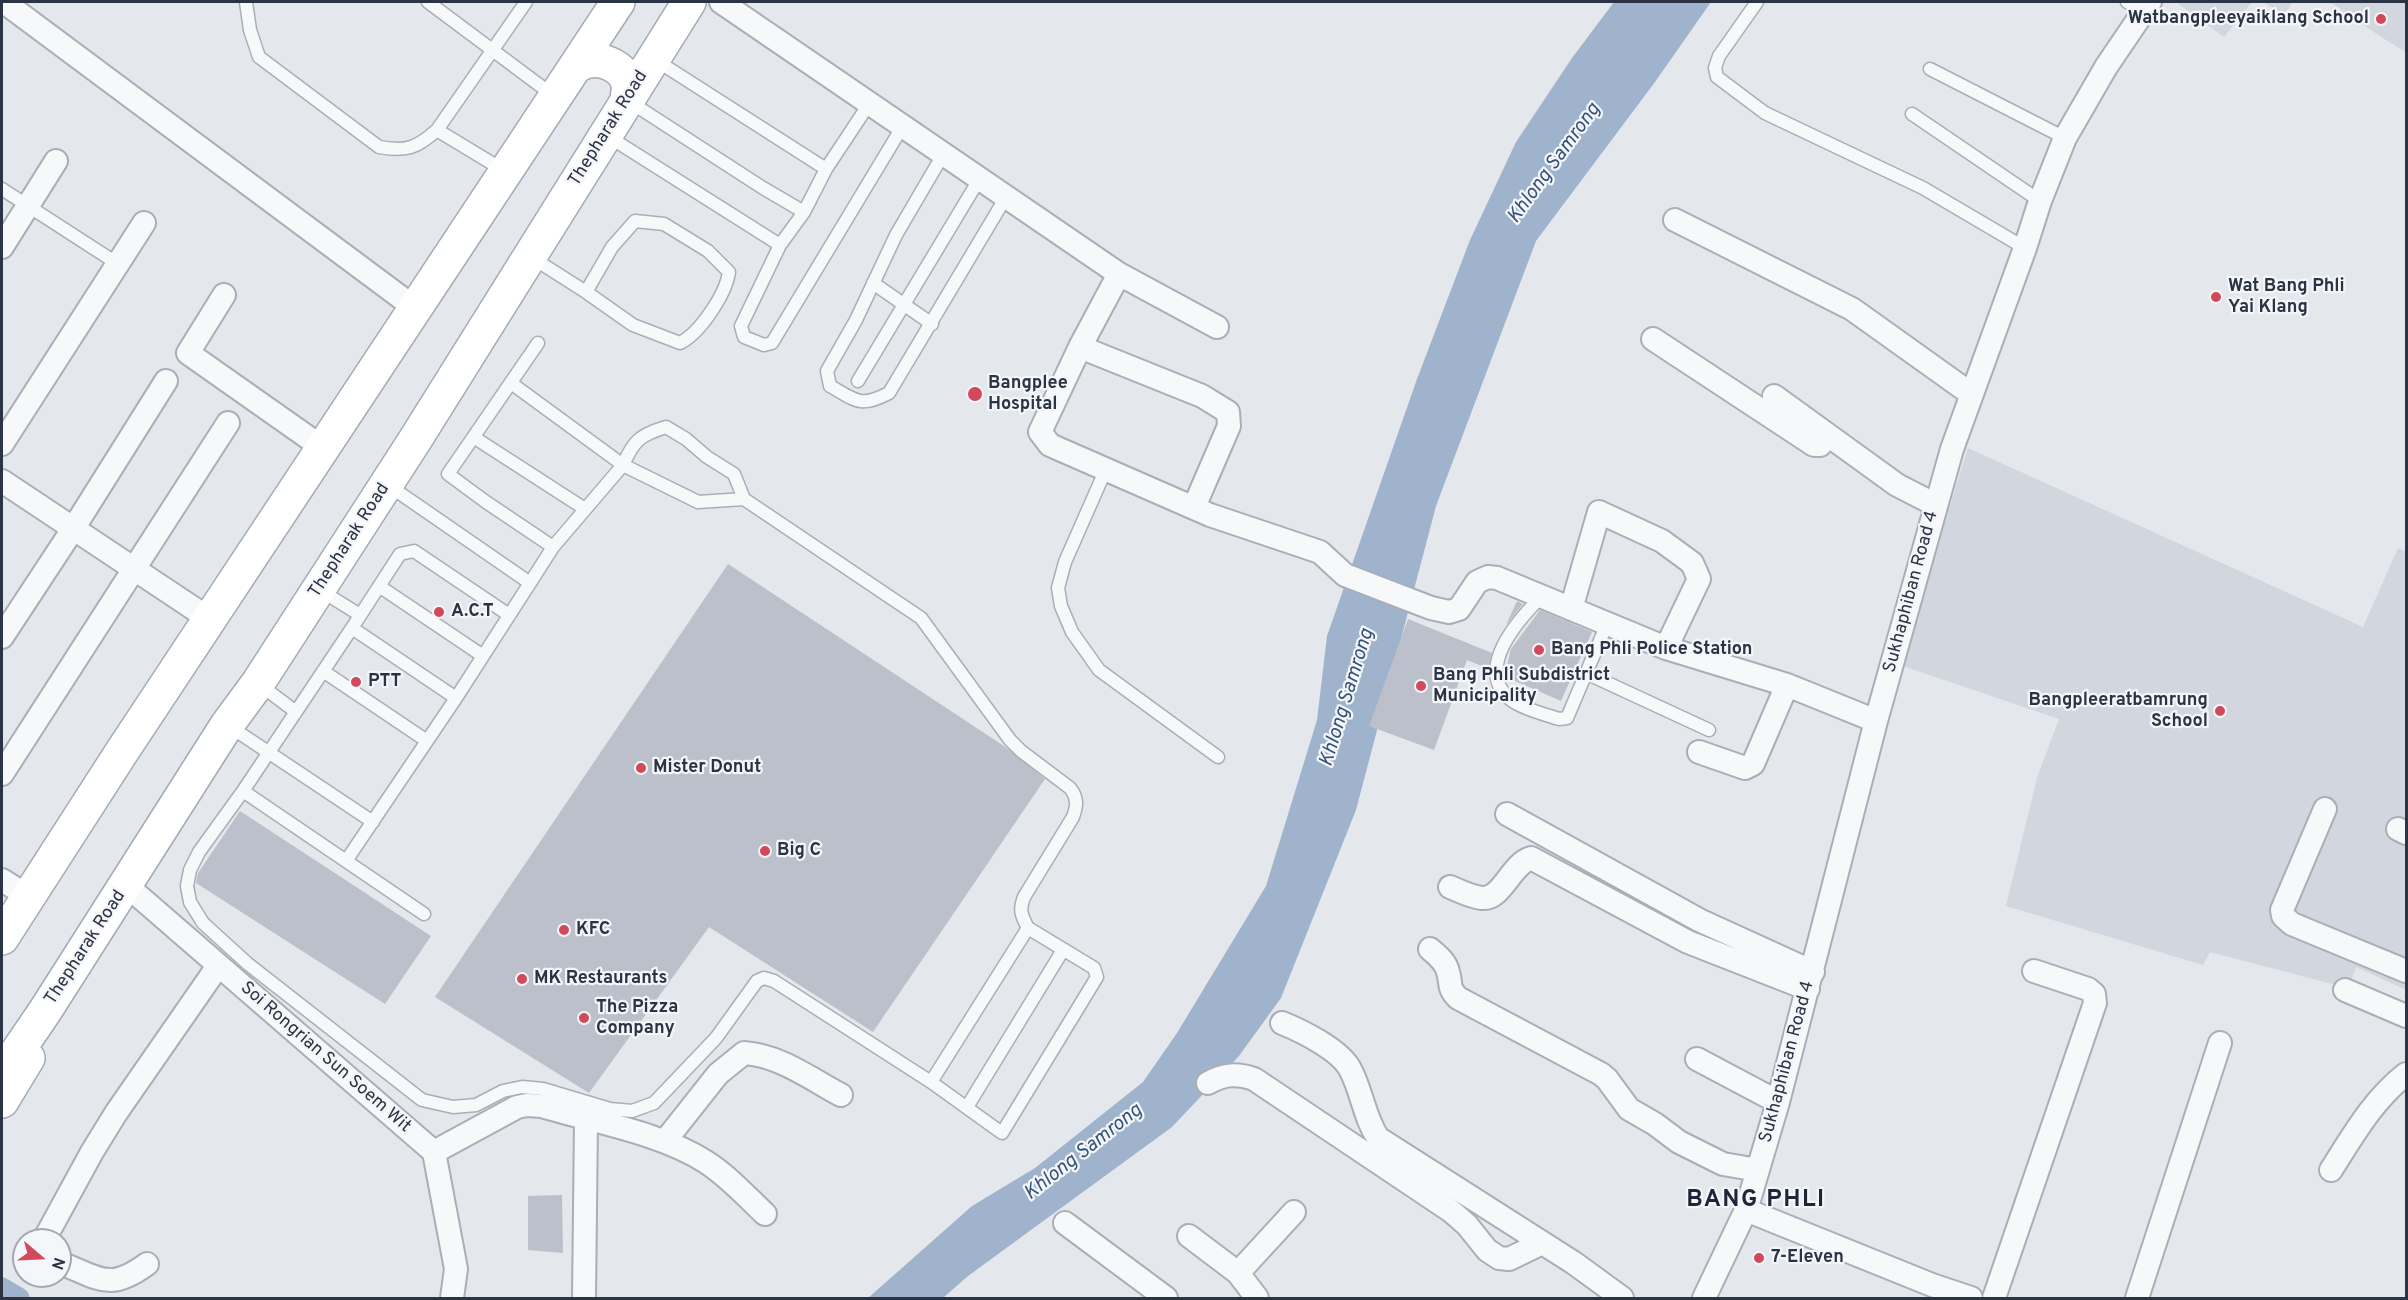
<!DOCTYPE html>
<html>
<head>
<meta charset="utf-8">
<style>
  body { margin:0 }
  #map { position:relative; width:2408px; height:1300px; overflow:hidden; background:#e4e7ec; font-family:Overpass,sans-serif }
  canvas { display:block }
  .frame { position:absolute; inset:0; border:3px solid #2b3445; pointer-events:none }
  .north { position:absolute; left:12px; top:1228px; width:60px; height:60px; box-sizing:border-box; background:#f4f6f9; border:2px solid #a4a8b1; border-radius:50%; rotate:109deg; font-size:16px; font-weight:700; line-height:24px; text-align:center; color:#2b3445 }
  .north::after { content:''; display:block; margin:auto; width:21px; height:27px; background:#d1495b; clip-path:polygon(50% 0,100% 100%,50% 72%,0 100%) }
</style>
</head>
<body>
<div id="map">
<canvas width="2408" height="1300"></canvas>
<div class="frame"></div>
<div class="north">N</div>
</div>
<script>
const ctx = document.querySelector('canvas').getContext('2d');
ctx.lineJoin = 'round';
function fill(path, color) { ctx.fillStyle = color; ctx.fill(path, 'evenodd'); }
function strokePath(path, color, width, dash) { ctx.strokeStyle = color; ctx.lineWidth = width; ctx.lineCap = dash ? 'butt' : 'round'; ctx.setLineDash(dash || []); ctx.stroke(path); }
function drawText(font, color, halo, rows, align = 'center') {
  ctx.font = font + ' Overpass,sans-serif'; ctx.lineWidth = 4.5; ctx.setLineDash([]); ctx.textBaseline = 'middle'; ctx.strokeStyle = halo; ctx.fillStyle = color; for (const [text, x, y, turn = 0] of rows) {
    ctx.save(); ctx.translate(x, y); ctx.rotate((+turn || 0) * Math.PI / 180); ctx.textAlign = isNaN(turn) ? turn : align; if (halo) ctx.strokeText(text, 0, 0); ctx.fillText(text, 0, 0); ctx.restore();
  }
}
fill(new Path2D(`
  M 2176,2 L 2252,2 L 2224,37 Z
  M 2263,2 L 2293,2 L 2284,14 Z
  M 2330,2 L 2406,2 L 2406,52 L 2381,37 Z
  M 1968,448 L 2363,627 L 2398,548 L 2406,552 L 2406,990 L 2356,967 L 2348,988 L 2210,952 L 2203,965 L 2006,906 L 2037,778 L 2059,719 L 1900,665 Z`), '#d2d6de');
fill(new Path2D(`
  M 1614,2 L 1711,2 L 1655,82 L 1536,241 L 1436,506 L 1356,810 L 1281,998 L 1239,1056 L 1172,1127 L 968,1276 L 943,1298 L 868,1298 L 972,1206 L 1035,1168 L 1143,1082 L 1177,1033 L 1266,886 L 1317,720 L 1327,636 L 1417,379 L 1470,240 L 1516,142 L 1572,58 Z`), '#9fb4cc');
strokePath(new Path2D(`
  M 2,1288 L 19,1298`), '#9fb4cc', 21);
fill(new Path2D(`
  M 728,564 L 1007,748 L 1045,779 L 873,1032 L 709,927 L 589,1093 L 435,997 Z
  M 1517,601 L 1523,604 L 1506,625 Z
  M 1540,610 L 1592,632 L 1561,701 L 1506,677 L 1505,674 L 1511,649 Z
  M 1408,619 L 1492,653 L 1489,669 L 1467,660 L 1434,750 L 1369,726 Z
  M 240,811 L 431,936 L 385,1004 L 196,883 L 198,873 Z
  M 562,1195 L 563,1253 L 528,1250 L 528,1196 Z`), '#bbc0ca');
const service = new Path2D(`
  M 246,2 L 250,30 L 259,57 L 379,147 C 406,152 417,148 437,130 L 503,170
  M 428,2 L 554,96
  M 1757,2 L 1719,56 L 1715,68 L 1717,77 L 1765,113 L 1923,188 L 2025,248
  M 2127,2 L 2144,10
  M 654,59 L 826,169
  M 1930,69 L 2065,138
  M 627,100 L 763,188 L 804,212 L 826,169 L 869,104
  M 1912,114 L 2040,201
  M 437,130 L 526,2
  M 606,135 L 780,245
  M 944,153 L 896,235 L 856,320 L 827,371 L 830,386 C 857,401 860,408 889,393 L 1006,197
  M 2,189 L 118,264
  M 804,212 L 780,245 L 741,326 L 744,337 L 764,345 L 772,343 L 898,134
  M 531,257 L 586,292 L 633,325 L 680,343 C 700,333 726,294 729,272 L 708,251 L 664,224 L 635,221 L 612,247 L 586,292
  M 873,283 L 932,324
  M 538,343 L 448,474 L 486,502 L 553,547
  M 858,381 L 980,178
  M 511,383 L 623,465 C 634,440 640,435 666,427 L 686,439 L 707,457 L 734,474 L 744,499
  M 475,438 L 585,509
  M 1106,469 L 1065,562 L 1058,588 L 1061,606 L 1072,632 L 1099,670 L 1218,757
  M 388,485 L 530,583 L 553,547 L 623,465 L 698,502 L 744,499 L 921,618 L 1010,740 L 1021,751 L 1070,788 C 1078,798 1077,806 1073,817 L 1024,897 C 1019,910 1021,915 1028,928 L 931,1082 L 774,981 L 764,978 L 757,981 L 716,1038 L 654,1103 L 632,1111 L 610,1109 L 543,1089 L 522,1087 L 503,1091 L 476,1105 L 453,1107 L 422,1100 L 248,964 L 203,923 L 190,902 L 187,886 L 190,870 L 199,852 L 243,791 L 346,861 L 456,698 L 530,583
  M 379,586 L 483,656
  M 320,590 L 360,615
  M 1541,597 C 1518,620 1473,670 1511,700 C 1523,709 1544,714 1559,719 L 1567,718 L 1607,624
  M 323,671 L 427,741
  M 1586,673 L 1709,730
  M 259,684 L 296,712
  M 456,698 L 352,628 L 400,554 L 414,551 L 509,615
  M 229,726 L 373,822
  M 243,791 L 352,628
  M 346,861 L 424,914
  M 931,1082 L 1002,1133 L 1097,977 L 1094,968 L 1028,928
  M 967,1107 L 1063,950`);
const minor = new Path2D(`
  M 4,2 L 415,308
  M 721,2 L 1119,274 L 1217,327
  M 1675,220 L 1852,309 L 1971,394
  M 2,247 L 56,161
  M 1119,274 L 1080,347 L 1040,432 L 1050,445 L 1210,515 L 1320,552 L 1345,575 L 1431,608 L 1449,612 L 1459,609 L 1477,582 L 1488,577 L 1497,578 L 1666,648 L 1787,685 L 1876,721
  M 224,295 L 188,353 L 323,448
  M 1653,339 L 1814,445 L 1820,445 L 1829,436
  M 1080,347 L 1202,396 L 1228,412 L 1229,426 L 1194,507
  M 1774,396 L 1897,485 L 1936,505
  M 2,444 L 144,223
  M 2,481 L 211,620
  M 1571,609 L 1599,512 L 1662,541 L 1692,563 L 1699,579 L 1666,648
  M 2,637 L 73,529 L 166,381
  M 1699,752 L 1745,768 L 1753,764 L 1787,685
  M 2,774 L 228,423
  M 2325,809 L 2282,910 L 2283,916 L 2292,924 L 2406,971
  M 1507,814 L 1699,920 L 1813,972
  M 2398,829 L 2406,833
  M 2,880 L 29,897
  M 126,885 L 434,1152 L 456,1269 L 452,1298
  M 1450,887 C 1460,891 1471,897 1482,898 C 1502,900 1511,864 1531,858 L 1688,942 L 1808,989
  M 1430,949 C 1438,956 1446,962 1448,972 C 1452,984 1447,987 1458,998 L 1601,1074 L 1607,1079 L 1629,1109 L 1655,1124 L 1679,1142 L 1723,1164 L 1758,1170
  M 2345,990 L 2406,1016
  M 1282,1023 C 1302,1031 1340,1050 1350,1069 C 1362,1091 1364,1117 1378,1138 L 1574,1263 L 1622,1298
  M 1697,1059 L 1778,1102
  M 1208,1083 C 1224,1074 1237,1073 1254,1079 L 1451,1211 L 1467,1225 L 1487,1250 L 1499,1258 L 1509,1259 L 1542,1243
  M 665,1141 L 718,1074 L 744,1053 C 779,1055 811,1079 841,1095
  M 434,1152 L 517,1107 L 527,1105 L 542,1106 C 594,1122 661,1133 706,1162 C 728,1176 746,1196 765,1214
  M 2331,1170 C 2354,1134 2373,1100 2406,1074
  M 1746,1210 L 1932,1285 L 1971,1298
  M 1065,1223 L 1166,1298
  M 1189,1236 L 1238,1273 L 1257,1298
  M 44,1240 L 92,1152 L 116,1113 L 218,966
  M 60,1263 C 100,1278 109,1292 147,1264
  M 1238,1273 L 1294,1212
  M 584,1298 L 586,1120
  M 1704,1298 L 1746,1210 L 1778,1102 L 1876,721 L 1952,449 L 2025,248 L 2040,201 L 2065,138 L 2106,67 L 2150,2
  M 1994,1298 L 2095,1003 L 2094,994 L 2088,989 L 2034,971
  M 2137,1298 L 2220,1043`);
const primary = new Path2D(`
  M 576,66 C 581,64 586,61 590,61 C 605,58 626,69 628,85 C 629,90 627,96 627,100
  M 2,938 L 123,750 L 618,2
  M 2,1074 L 45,1011 L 227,725 L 258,683 L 415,440 L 689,2
  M 2,1101 L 28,1058`);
strokePath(service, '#a9aeb7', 15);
strokePath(minor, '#a9aeb7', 26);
strokePath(primary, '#a3abb8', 36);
strokePath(service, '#f7f8fa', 12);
strokePath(minor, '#f7f8fa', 22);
strokePath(primary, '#fff', 33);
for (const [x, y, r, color] of [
  [2381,19,6,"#d1495b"],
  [2216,297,6,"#d1495b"],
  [975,394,8,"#d1495b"],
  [439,612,6,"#d1495b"],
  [1539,650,6,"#d1495b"],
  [356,682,6,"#d1495b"],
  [1421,686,6,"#d1495b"],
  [2220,711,6,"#d1495b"],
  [641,768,6,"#d1495b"],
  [765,851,6,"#d1495b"],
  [564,930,6,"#d1495b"],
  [522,979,6,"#d1495b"],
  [584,1018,6,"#d1495b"],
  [1759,1258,6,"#d1495b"]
]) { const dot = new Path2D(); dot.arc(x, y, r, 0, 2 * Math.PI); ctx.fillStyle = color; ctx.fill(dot); strokePath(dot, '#f4f6f9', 2); }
drawText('bold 18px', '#2b3445', '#f4f6f9', [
  ["Watbangpleeyaiklang School",2369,19,"right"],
  ["Wat Bang Phli",2228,287],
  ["Yai Klang",2228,308],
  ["Bangplee",988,384],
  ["Hospital",988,405],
  ["A.C.T",451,612],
  ["Bang Phli Police Station",1551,650],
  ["Bang Phli Subdistrict",1433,676],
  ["Municipality",1433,697],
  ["PTT",368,682],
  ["Bangpleeratbamrung",2208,701,"right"],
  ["School",2208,722,"right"],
  ["Mister Donut",653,768],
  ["Big C",777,851],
  ["KFC",576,930],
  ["MK Restaurants",534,979],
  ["The Pizza",596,1008],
  ["Company",596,1029],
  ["7-Eleven",1771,1258]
], 'left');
drawText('18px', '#2b3445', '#f4f6f9', [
  ["Thepharak Road",609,129,-58],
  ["Thepharak Road",350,541,-57],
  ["Sukhaphiban Road 4",1912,592,-75],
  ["Thepharak Road",86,948,-57],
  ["Soi Rongrian Sun Soem Wit",325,1058,41],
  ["Sukhaphiban Road 4",1788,1062,-75]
]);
drawText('italic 20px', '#34527a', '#f4f6f9', [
  ["Khlong Samrong",1555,164,-54],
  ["Khlong Samrong",1348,698,-73],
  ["Khlong Samrong",1084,1153,-38]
]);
ctx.letterSpacing = '1.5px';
drawText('bold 24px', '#1d2536', '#f4f6f9', [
  ["BANG PHLI",1756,1201]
]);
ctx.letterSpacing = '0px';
</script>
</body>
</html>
